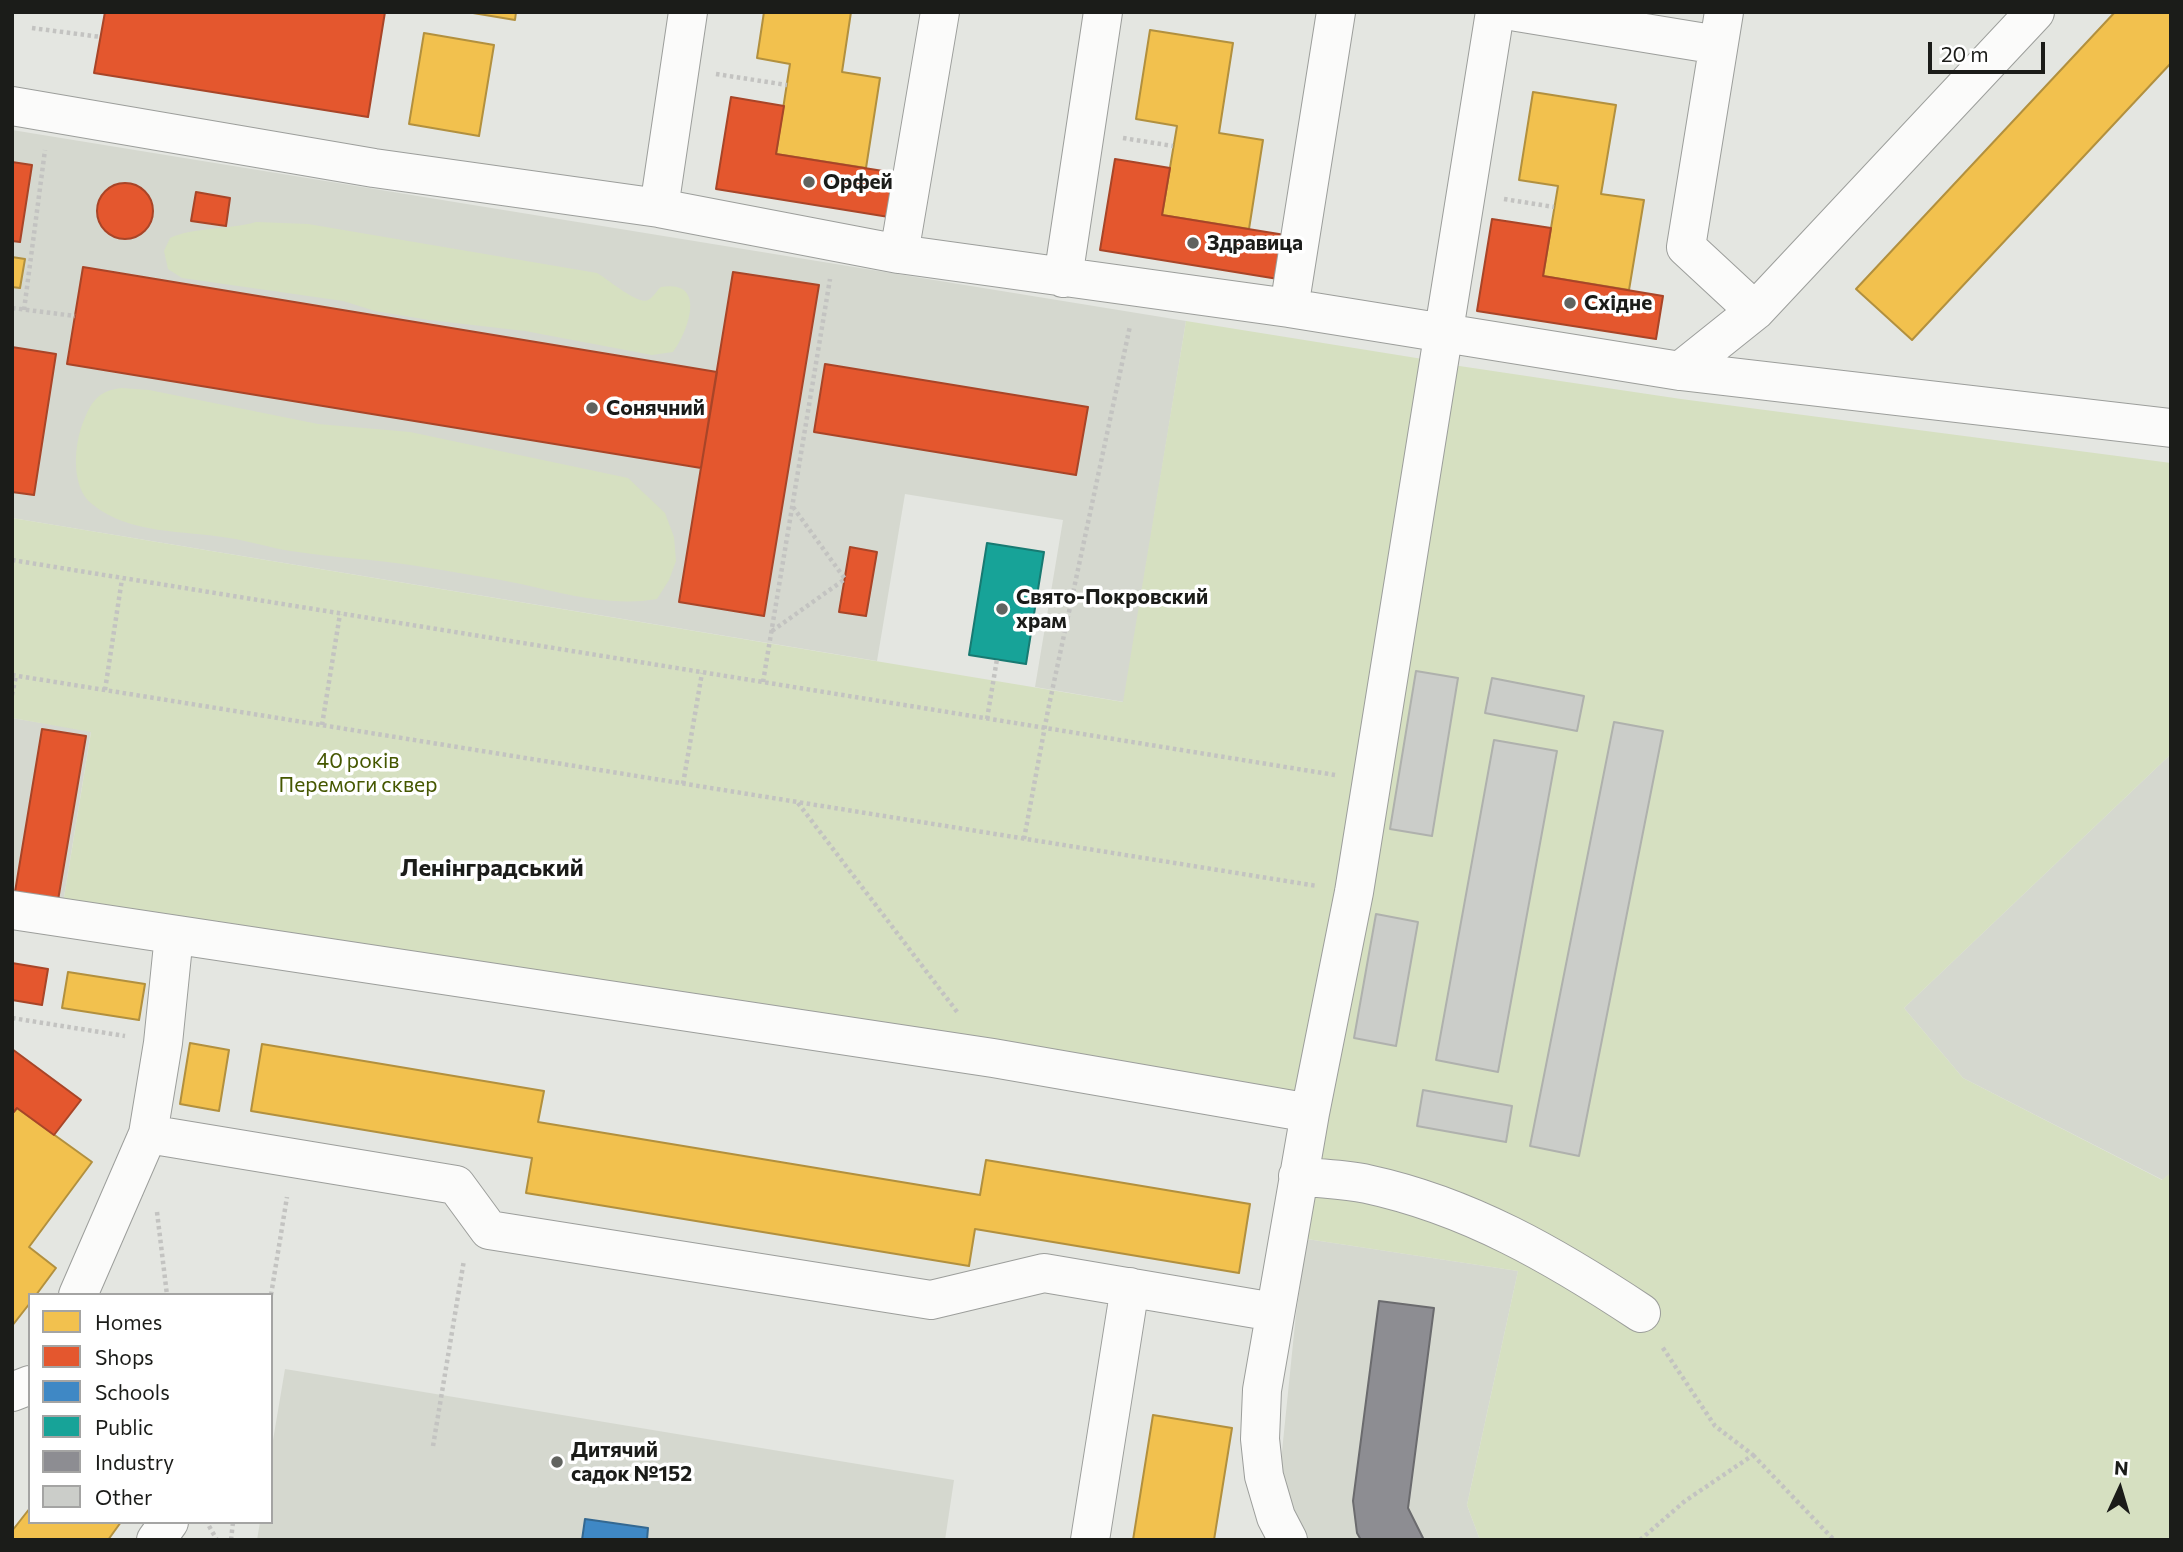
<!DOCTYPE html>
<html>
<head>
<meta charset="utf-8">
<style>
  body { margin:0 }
  #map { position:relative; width:2183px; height:1552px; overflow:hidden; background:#e4e6e1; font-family:Commissioner,sans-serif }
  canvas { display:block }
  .frame { position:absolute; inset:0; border:14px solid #1b1c19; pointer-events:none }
  .legend { position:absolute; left:28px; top:1293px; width:245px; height:231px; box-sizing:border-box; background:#fff; border:2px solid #a4a4a3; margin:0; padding:9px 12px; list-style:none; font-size:21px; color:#1b1c19 }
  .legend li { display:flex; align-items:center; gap:14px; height:35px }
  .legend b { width:35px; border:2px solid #a4a4a3 }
  .north { position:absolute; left:2085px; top:1454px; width:70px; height:70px; -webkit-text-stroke:5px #fff; paint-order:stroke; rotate:4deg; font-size:19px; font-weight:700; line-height:28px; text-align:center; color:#1b1c19 }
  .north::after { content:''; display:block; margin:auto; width:24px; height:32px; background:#1b1c19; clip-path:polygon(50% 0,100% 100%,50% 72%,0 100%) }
  .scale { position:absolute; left:1928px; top:42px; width:117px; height:32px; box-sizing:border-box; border:4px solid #1b1c19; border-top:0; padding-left:9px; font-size:21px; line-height:24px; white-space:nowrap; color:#1b1c19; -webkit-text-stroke:5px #fff; paint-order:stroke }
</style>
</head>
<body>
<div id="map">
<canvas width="2183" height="1552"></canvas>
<div class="frame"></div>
<ul class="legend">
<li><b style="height:19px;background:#f2c14e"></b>Homes</li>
<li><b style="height:19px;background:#e4572e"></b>Shops</li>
<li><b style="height:19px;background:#3f88c5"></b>Schools</li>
<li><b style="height:19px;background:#17a398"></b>Public</li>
<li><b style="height:19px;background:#8d8d92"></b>Industry</li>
<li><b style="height:19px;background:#cbcdc9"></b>Other</li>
</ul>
<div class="north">N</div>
<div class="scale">20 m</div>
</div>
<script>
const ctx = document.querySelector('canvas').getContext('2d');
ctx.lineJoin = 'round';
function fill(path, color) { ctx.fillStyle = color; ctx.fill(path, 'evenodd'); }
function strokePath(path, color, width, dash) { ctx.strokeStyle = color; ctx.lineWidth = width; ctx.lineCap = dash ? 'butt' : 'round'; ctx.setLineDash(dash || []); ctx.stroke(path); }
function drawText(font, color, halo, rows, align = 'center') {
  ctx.font = font + ' Commissioner,sans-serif'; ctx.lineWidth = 7; ctx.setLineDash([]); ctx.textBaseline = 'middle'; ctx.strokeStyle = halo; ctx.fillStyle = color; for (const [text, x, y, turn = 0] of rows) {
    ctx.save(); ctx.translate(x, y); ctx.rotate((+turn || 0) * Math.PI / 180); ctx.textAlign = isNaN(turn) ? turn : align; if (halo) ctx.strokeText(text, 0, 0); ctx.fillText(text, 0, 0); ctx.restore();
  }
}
fill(new Path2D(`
  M 12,130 L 1186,321 L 1124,702 L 1035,687 L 1063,520 L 905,494 L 877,661 L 12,518 Z
  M 12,718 L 91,731 L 60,922 L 12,915 Z
  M 2171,754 L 2171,1173 L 2163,1180 L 1963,1078 L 1904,1008 Z
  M 1307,1239 L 1518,1271 L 1467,1505 L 1480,1540 L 1306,1540 L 1279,1481 L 1296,1314 Z
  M 285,1369 L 954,1480 L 945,1540 L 257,1540 L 260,1522 L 271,1522 L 271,1452 Z`), '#d5d8cf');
fill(new Path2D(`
  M 256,222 L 308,224 L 597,273 C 608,279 637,305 648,300 C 653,298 657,290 661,287 C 707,279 689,330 673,352 L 652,355 L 525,331 L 429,320 L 375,311 L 343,301 L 182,278 L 168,269 L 164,251 L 170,238 C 194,227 228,230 256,222 Z
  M 1186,321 L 1429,360 L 1308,1127 L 60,922 L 91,732 L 12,718 L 12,518 L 1123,702 Z
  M 1446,364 L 1681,399 L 2171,463 L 2171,754 L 1904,1008 L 1963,1078 L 2162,1180 L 2171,1173 L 2171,1540 L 1480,1540 L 1467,1505 L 1518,1271 L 1307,1239 Z
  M 121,388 L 149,390 L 318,424 L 410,432 L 628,478 L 665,513 L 674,537 L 676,561 L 669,580 L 657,599 C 612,607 565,594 521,584 C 487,577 452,572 417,566 C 375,559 333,558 291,551 C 270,548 250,541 229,538 C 183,530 130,535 92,504 C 70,487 74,443 84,420 C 92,400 99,391 121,388 Z`), '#d6e0c1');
const homes = new Path2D(`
  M 467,12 L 516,12 L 515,20 Z
  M 764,12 L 851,12 L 842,72 L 880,78 L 866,168 L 776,154 L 790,64 L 757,58 Z
  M 2115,12 L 2171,12 L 2171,63 L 1912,340 L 1856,289 Z
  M 1150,30 L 1233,43 L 1219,133 L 1263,140 L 1249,229 L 1162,215 L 1177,126 L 1136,119 Z
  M 424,33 L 494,45 L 479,136 L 409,124 Z
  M 1533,92 L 1616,105 L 1601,194 L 1644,200 L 1629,290 L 1543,276 L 1558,186 L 1519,180 Z
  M 12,257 L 25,259 L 20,288 L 12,287 Z
  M 68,972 L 145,984 L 139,1020 L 62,1008 Z
  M 190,1043 L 229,1050 L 219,1111 L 180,1104 Z
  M 262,1044 L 544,1091 L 538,1122 L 980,1195 L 986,1160 L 1250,1204 L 1239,1273 L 975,1229 L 969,1266 L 526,1193 L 532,1158 L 251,1111 Z
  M 17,1108 L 92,1162 L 29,1247 L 56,1268 L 36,1295 L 30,1295 L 30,1303 L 12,1326 L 12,1114 Z
  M 1153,1415 L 1232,1428 L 1214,1540 L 1133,1540 Z
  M 30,1508 L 30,1522 L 121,1522 L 108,1540 L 12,1540 L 12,1531 Z`);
fill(homes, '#f2c14e');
strokePath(homes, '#b2903e', 2);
const shops = new Path2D(`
  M 105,12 L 385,12 L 368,117 L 94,73 Z
  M 731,97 L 784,106 L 776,154 L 902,174 L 895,218 L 716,189 Z
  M 1115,159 L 1170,168 L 1162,215 L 1285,235 L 1278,279 L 1100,250 Z
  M 12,162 L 32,165 L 20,242 L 12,241 Z
  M97 211a28 28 0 1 1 56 0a28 28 0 1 1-56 0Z
  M 196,192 L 230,198 L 226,226 L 191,221 Z
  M 1492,219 L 1551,228 L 1543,276 L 1663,296 L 1656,339 L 1477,311 Z
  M 83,267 L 717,372 L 701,468 L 67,364 Z
  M 733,272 L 819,285 L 764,616 L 679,602 Z
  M 12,347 L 56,354 L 34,495 L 12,492 Z
  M 825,364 L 1088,407 L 1076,475 L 814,432 Z
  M 850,547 L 877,552 L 866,616 L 839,612 Z
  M 42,729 L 86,736 L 57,906 L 14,898 Z
  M 12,963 L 48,969 L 42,1005 L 12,1000 Z
  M 12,1049 L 81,1100 L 54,1135 L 17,1108 L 12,1114 Z`);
fill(shops, '#e4572e');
strokePath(shops, '#a84528', 2);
const schools = new Path2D(`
  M 585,1519 L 648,1528 L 647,1540 L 582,1540 Z`);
fill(schools, '#3f88c5');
strokePath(schools, '#346891', 2);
const public = new Path2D(`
  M 987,543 L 1044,552 L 1026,664 L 969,655 Z`);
fill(public, '#17a398');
strokePath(public, '#187a72', 2);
const industry = new Path2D(`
  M 1379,1301 L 1434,1308 L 1408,1508 L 1424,1540 L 1361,1540 L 1357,1533 L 1353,1501 Z`);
fill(industry, '#8d8d92');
strokePath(industry, '#6b6b6e', 2);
const building = new Path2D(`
  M 1416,671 L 1458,678 L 1432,836 L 1390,829 Z
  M 1492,678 L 1584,696 L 1577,731 L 1485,713 Z
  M 1614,722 L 1663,731 L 1579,1156 L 1530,1146 Z
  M 1494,740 L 1557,751 L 1498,1072 L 1436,1060 Z
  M 1376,914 L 1418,922 L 1396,1046 L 1354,1038 Z
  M 1423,1090 L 1512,1106 L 1506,1142 L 1417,1126 Z`);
fill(building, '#cbcdc9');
strokePath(building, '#afb1ad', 2);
const minor = new Path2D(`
  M 1517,12 L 1718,45
  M 1724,12 L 1686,247 L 1755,311
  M 12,106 L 374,168 L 659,208 L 899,254 L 1289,308 L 1680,371 L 2171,428
  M 659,208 L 688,12
  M 899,254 L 940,12
  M 1063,278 L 1103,12
  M 1289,308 L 1336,12
  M 1680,371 L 1755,311 L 2035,12
  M 12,910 L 993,1058 L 1310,1113
  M 148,1134 L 456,1185 L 489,1230 L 931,1300 L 1044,1273 L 1274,1312
  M 1298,1176 C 1321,1179 1345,1179 1367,1184 C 1469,1206 1555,1256 1641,1313
  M 78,1295 L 148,1134 L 163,1043 L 174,935
  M 12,1392 L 30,1385
  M 156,1540 L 169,1522
  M 1090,1540 L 1130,1287
  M 1288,1540 L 1276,1517 L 1264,1476 L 1260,1439 L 1262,1390 L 1310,1113 L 1354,892 L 1495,12`);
strokePath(minor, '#9c9e9b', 40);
strokePath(new Path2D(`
  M 32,28 L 101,37
  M 716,74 L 787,85
  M 1123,138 L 1173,146
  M 1504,199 L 1554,207
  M 12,308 L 75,316
  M 24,310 L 45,150
  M 12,560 L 1335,775
  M 772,631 L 845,579 L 793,507
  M 12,675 L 1317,886
  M 763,682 L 830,279
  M 105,690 L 122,579
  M 12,695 L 16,676
  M 987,719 L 997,659
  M 322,725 L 340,614
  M 683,784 L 702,673
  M 798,803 L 958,1013
  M 1024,839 L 1048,710 L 1130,326
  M 12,1018 L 125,1036
  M 157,1212 L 167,1295
  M 271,1295 L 287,1197
  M 433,1446 L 464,1260
  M 1753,1455 L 1834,1540
  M 209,1526 L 217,1540
  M 231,1540 L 233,1522
  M 1640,1540 L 1685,1501 L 1753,1455 L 1715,1426 L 1661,1345`), '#c3c3c1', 4.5, [3.5, 3.5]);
strokePath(minor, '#fbfbfa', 38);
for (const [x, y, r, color] of [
  [809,182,7,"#61635f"],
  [1193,243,7,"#61635f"],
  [1570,303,7,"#61635f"],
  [592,408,7,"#61635f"],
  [1002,609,7,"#61635f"],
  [557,1462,7,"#61635f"]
]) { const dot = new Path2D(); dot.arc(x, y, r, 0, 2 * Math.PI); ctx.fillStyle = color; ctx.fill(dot); strokePath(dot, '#fff', 2.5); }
drawText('bold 21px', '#1b1c19', '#fff', [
  ["Орфей",823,182],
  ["Здравица",1207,243],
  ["Східне",1584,303],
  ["Сонячний",606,408],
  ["Свято-Покровский",1016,597],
  ["храм",1016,621],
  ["Дитячий",571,1450],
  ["садок №152",571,1474]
], 'left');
drawText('21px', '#455700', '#fff', [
  ["40 років",358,761],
  ["Перемоги сквер",358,785]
]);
drawText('bold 24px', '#1b1c19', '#fff', [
  ["Ленінградський",492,868]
]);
</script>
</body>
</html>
